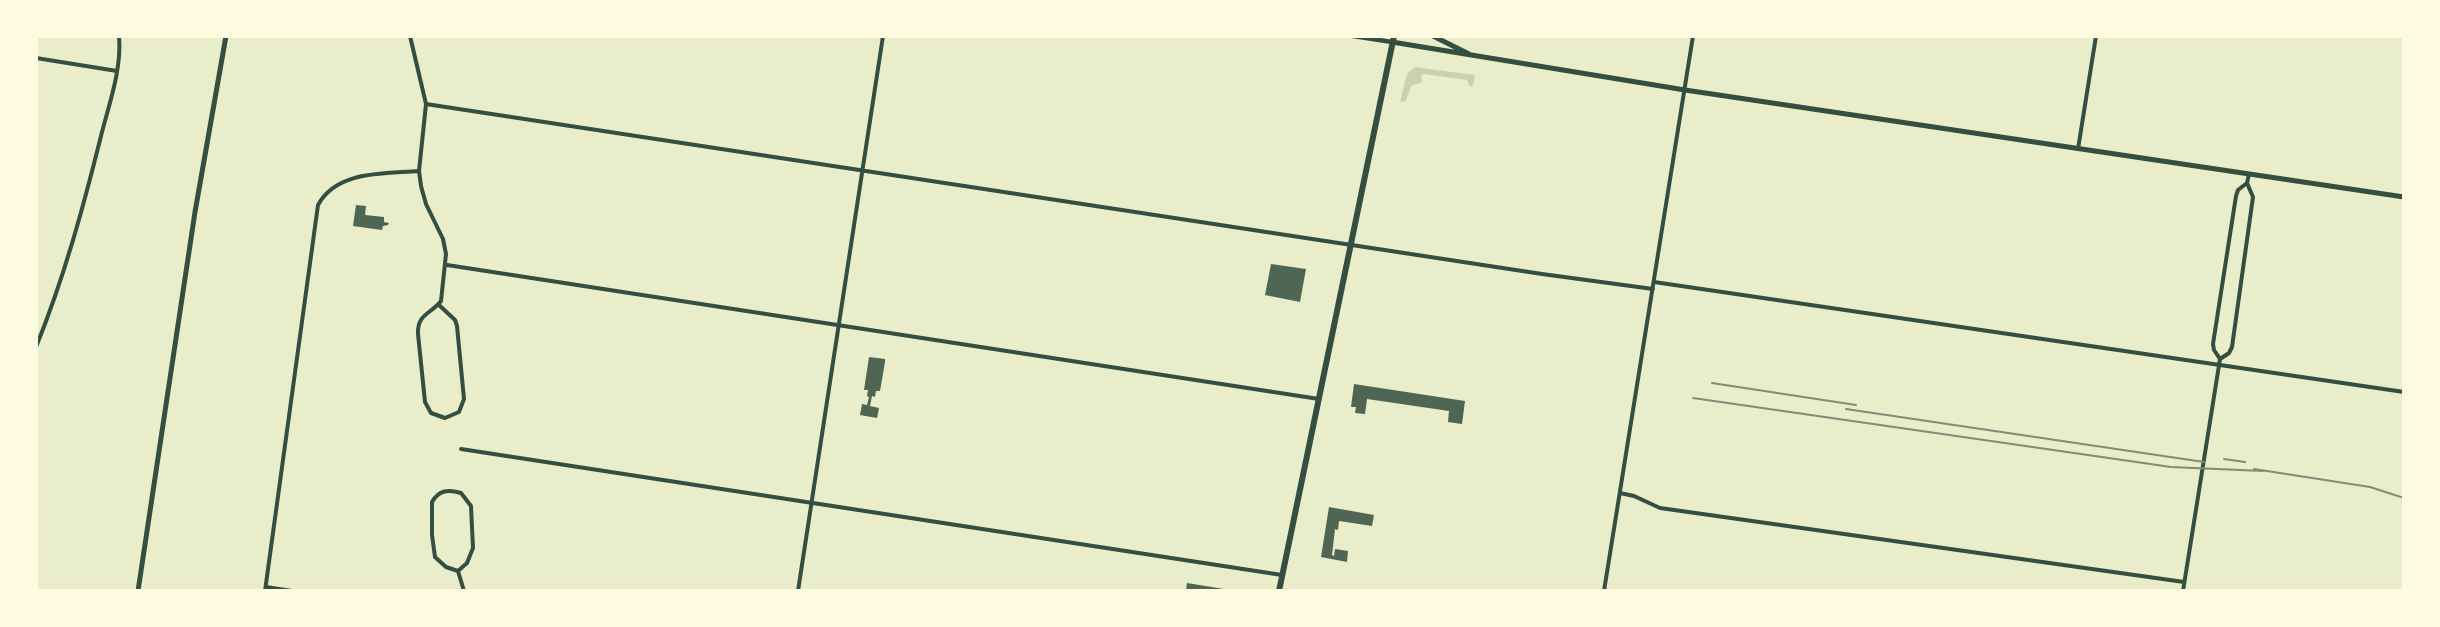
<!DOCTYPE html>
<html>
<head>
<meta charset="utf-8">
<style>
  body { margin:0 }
  #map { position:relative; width:2440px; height:627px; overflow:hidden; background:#e9edc9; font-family:"Nunito Sans",sans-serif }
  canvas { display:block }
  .frame { position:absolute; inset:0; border:38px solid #fefae0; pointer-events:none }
</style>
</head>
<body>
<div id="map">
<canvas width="2440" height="627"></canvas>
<div class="frame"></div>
</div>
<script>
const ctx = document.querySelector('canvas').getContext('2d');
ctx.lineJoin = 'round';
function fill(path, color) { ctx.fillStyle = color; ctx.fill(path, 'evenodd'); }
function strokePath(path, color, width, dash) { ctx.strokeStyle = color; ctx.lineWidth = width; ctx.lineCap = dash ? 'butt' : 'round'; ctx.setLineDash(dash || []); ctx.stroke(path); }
fill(new Path2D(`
  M 1415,67 L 1475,75 L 1473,86 L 1470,87 L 1467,80 L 1424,74 L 1421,75 L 1422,82 L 1411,86 L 1406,101 L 1400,102 L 1407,74 Z`), '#cad2ad');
fill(new Path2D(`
  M 356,205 L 366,206 L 365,215 L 384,217 L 384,222 L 389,223 L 388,225 L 383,226 L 382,230 L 353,226 Z
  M 1271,264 L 1306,269 L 1300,302 L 1265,295 Z
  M 869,357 L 885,359 L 885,362 L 880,391 L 876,391 L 875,397 L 872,396 L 870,406 L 879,408 L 877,418 L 860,415 L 862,404 L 867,405 L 869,397 L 867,396 L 868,390 L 864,390 Z
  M 1354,384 L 1465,401 L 1462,424 L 1448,422 L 1449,411 L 1367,399 L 1365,414 L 1355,413 L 1356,407 L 1351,407 Z
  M 1329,507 L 1374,515 L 1372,526 L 1339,521 L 1338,530 L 1335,529 L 1332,555 L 1334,556 L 1335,549 L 1348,551 L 1347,562 L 1321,557 Z
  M 1187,583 L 1230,590 L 1230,591 L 1186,591 Z`), '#4f6655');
strokePath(new Path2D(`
  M 410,36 L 426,104 L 419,171 L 421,186 L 426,204 L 443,239 L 446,254 L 441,301 C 431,314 417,314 418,334 L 425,402 L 431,413 L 445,418 L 459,412 L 464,399 L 457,326 L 455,320 L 439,305
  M 36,58 L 117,71
  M 426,104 L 1542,274 L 1653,289
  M 2078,149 L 2096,36
  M 447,265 L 1319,399
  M 1654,282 L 2404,392
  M 36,347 C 64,278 83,208 101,136 C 109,104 122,69 119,36
  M 2220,359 L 2229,353 L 2232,347 L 2253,197 L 2247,183 L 2249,174
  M 461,449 L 1282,575
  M 1620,493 L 1634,496 L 1660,508 L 2184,582
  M 458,571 L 467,563 L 473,548 L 471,506 L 461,493 C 448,489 439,490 432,502 L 432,535 L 435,557 L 446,567 L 458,571 L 464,591
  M 266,587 L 292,591
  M 265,591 L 318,205 C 337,170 385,174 419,171
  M 798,591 L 883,36
  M 1604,591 L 1693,36
  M 2183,591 L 2220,359 L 2214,350 L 2213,344 L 2236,196 L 2238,190 L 2247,183`), '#344e41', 4);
strokePath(new Path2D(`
  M 1353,36 L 1392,42`), '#344e41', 4.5);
strokePath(new Path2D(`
  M 1433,36 L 1469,54
  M 1392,42 L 1685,90 L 2404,197
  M 138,591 L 195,212 L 226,36`), '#344e41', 5);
strokePath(new Path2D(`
  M 1279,591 L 1394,36`), '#344e41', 6);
strokePath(new Path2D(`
  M 1712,383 L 1856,405
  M 1693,398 L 2171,467 L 2263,471
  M 1846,409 L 2204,462
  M 2224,459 L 2245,462
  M 2254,469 L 2370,487 L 2404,498`), '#7c8e77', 2);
</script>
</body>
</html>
